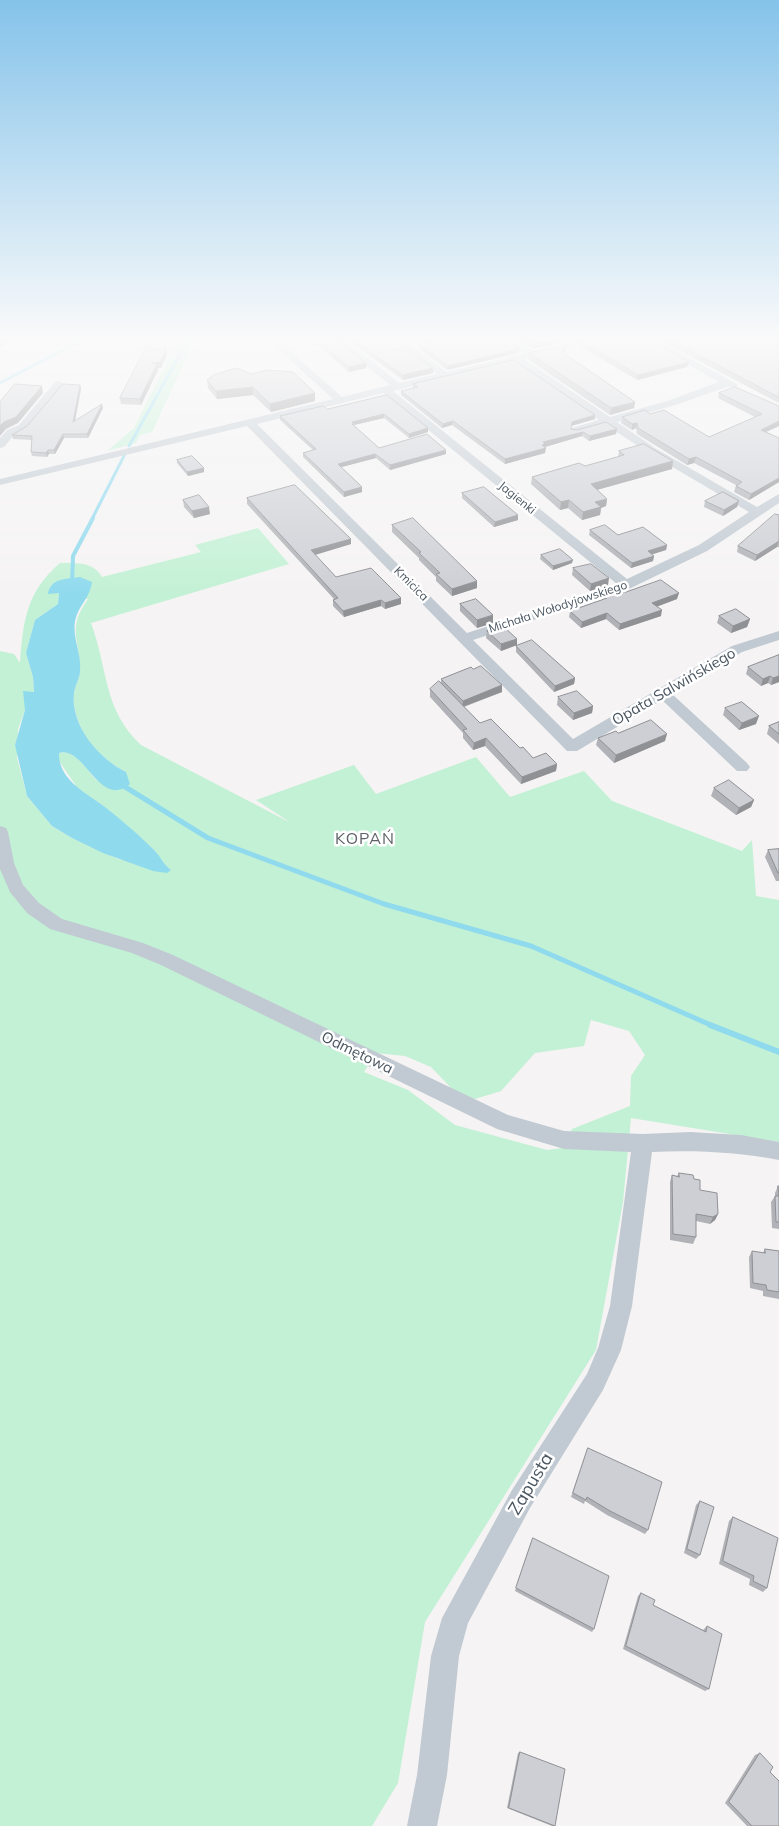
<!DOCTYPE html>
<html>
<head>
<meta charset="utf-8">
<style>
  body { margin:0 }
  canvas { display:block; background:#f5f3f3 }
</style>
</head>
<body>
<canvas width="779" height="1826"></canvas>
<script>
const ctx = document.querySelector('canvas').getContext('2d');
ctx.lineJoin = 'round';
function fill(path, color) { ctx.fillStyle = color; ctx.fill(path, 'evenodd'); }
function strokePath(path, color, width, dash) { ctx.strokeStyle = color; ctx.lineWidth = width; ctx.lineCap = dash ? 'butt' : 'round'; ctx.setLineDash(dash || []); ctx.stroke(path); }
function drawText(font, color, halo, rows, align = 'center') {
  ctx.font = font + ' Mulish,sans-serif'; ctx.lineWidth = 5; ctx.setLineDash([]); ctx.textBaseline = 'middle'; ctx.strokeStyle = halo; ctx.fillStyle = color; for (const [text, x, y, turn = 0] of rows) {
    ctx.save(); ctx.translate(x, y); ctx.rotate((+turn || 0) * Math.PI / 180); ctx.textAlign = isNaN(turn) ? turn : align; if (halo) ctx.strokeText(text, 0, 0); ctx.fillText(text, 0, 0); ctx.restore();
  }
}
fill(new Path2D(`
  M 178,340 L 195,340 L 152,432 L 140,435 L 136,443 L 107,451 L 134,428 Z
  M 258,528 L 289,564 L 91,623 C 108,668 103,710 141,745 L 291,823 L 256,800 L 354,765 L 376,794 L 476,757 L 510,797 L 584,771 L 612,801 L 742,851 L 752,840 L 756,896 L 779,900 L 779,1142 L 631,1118 L 623,1202 L 596,1350 L 425,1622 L 398,1783 L 372,1826 L 0,1826 L 0,651 L 14,654 L 20,663 C 23,622 26,592 60,563 C 76,563 93,561 102,577 L 201,552 L 195,545 ZM 59,593 L 88,599 C 67,629 79,635 80,668 C 81,677 74,685 74,694 C 71,726 98,758 126,772 L 96,780 C 87,769 74,748 59,753 L 59,761 L 81,793 L 101,804 L 156,852 L 162,863 L 171,870 L 118,859 L 72,838 L 52,826 L 27,796 L 17,758 L 18,729 L 25,710 L 34,693 L 33,677 L 26,653 L 35,620 L 58,604 ZM 591,1020 L 629,1031 L 645,1055 L 631,1076 L 630,1106 L 572,1129 L 563,1148 L 547,1150 L 455,1125 L 408,1090 L 364,1072 L 376,1053 L 405,1056 L 431,1067 L 454,1091 L 475,1099 L 501,1091 L 535,1053 L 584,1046 Z`), '#c3f1d5');
fill(new Path2D(`
  M 80,577 L 92,582 C 90,598 78,606 75,621 C 72,637 82,655 80,671 C 80,678 75,685 74,693 C 70,725 99,759 126,772 L 130,784 C 99,810 85,745 59,753 C 58,778 84,792 101,804 C 119,818 138,834 154,850 C 161,857 162,863 171,870 L 167,873 L 153,871 L 103,853 L 72,838 L 52,826 L 27,796 L 15,745 L 25,710 L 23,691 L 34,692 L 33,677 L 26,653 L 35,620 L 58,604 L 59,593 L 48,594 C 50,578 67,579 80,577 Z`), '#90daee');
strokePath(new Path2D(`
  M 0,383 L 82,340
  M 129,446 L 188,340
  M 92,519 L 126,452`), '#90daee', 3);
strokePath(new Path2D(`
  M 72,584 L 73,556 L 93,518`), '#90daee', 4);
strokePath(new Path2D(`
  M 122,785 L 208,838 L 384,904 L 531,946 L 713,1026`), '#90daee', 5);
strokePath(new Path2D(`
  M 710,1025 L 779,1052`), '#90daee', 6);
fill(new Path2D(`
  M 221,340 L 237,340 L 232,343 L 222,343 Z
  M 268,340 L 278,340 L 342,397 L 390,385 L 334,340 L 345,340 L 399,383 L 437,374 L 393,340 L 404,340 L 447,372 L 523,354 L 503,340 L 514,340 L 533,351 L 581,340 L 597,340 L 595,342 L 524,359 L 610,417 L 667,401 L 719,382 L 645,340 L 656,340 L 737,384 L 737,388 L 727,387 L 675,405 L 617,422 L 655,448 L 757,507 L 779,494 L 779,503 L 707,551 L 631,588 L 473,640 L 573,739 L 732,646 L 779,631 L 779,640 L 742,652 L 672,694 L 747,763 L 750,767 L 747,771 L 737,771 L 662,700 L 577,751 L 567,751 L 247,426 L 0,485 L 0,479 L 333,399 ZM 514,362 L 599,420 L 572,428 L 572,432 L 576,433 L 606,425 L 647,452 L 749,512 L 699,545 L 627,579 L 393,391 ZM 383,393 L 617,584 L 467,633 L 257,424 Z
  M 59,381 L 64,384 L 27,429 L 15,434 L 4,447 L 0,448 L 0,438 L 7,430 L 19,425 L 55,382 Z
  M 0,826 L 6,828 L 8,832 L 14,863 L 23,885 L 39,903 L 62,919 L 143,943 L 173,955 L 508,1115 L 564,1131 L 643,1134 L 690,1132 L 741,1135 L 779,1142 L 779,1160 C 736,1152 696,1150 652,1152 L 632,1306 L 621,1350 L 603,1390 L 530,1508 L 468,1623 L 459,1656 L 447,1775 L 437,1826 L 407,1826 L 417,1775 L 431,1656 L 442,1618 L 512,1490 L 587,1374 L 598,1348 L 610,1306 L 631,1152 L 564,1149 L 497,1129 L 161,965 L 132,953 L 50,929 L 27,913 L 10,892 L 0,869 Z`), '#c1cad2');
fill(new Path2D(`
  M 312,340 L 336,340 L 366,363 L 366,368 L 349,372 Z
  M 348,340 L 380,340 L 394,349 L 433,368 L 433,373 L 403,380 Z
  M 517,340 L 574,340 L 533,349 Z
  M 659,340 L 779,340 L 779,403 Z
  M 582,342 L 687,367 L 637,380 L 581,347 Z
  M 418,344 L 519,349 L 518,353 L 447,370 L 418,348 Z
  M 152,345 L 152,349 L 166,349 L 167,355 L 161,368 L 158,368 L 158,370 L 141,405 L 121,404 L 120,398 Z
  M 565,351 L 564,353 L 635,402 L 634,408 L 610,415 L 529,360 L 529,353 Z
  M 252,374 L 315,393 L 315,401 L 271,412 L 253,395 L 217,399 L 208,388 L 207,380 Z
  M 413,384 L 595,419 L 571,426 L 571,429 L 577,430 L 617,429 L 616,434 L 589,441 L 582,436 L 545,447 L 545,453 L 505,464 L 452,425 L 442,428 L 401,395 L 401,391 L 413,388 Z
  M 80,385 L 81,389 L 75,421 L 103,408 L 88,438 L 64,438 L 55,454 L 49,454 L 47,457 L 32,456 L 31,452 L 32,440 L 13,439 L 12,435 L 27,426 Z
  M 719,393 L 779,406 L 779,426 L 766,432 L 779,438 L 779,482 L 749,500 L 734,492 L 736,485 L 694,463 L 687,465 L 637,434 L 636,428 L 632,430 L 621,423 L 622,417 L 650,414 L 709,437 L 755,417 L 718,398 Z
  M 387,395 L 428,428 L 428,432 L 409,438 L 384,418 L 354,425 L 379,448 L 446,454 L 390,470 L 376,458 L 341,467 L 362,487 L 362,492 L 344,497 L 303,457 L 303,453 L 313,450 L 280,420 L 280,416 L 327,409 Z
  M 619,451 L 673,461 L 672,469 L 597,490 L 607,499 L 606,506 L 601,508 L 600,515 L 582,520 L 568,508 L 560,510 L 531,484 L 532,477 L 585,466 L 618,457 Z
  M 177,460 L 204,468 L 204,472 L 188,476 L 177,463 Z
  M 462,493 L 518,515 L 518,520 L 494,527 L 462,498 Z
  M 247,498 L 351,539 L 351,544 L 315,555 L 336,577 L 401,604 L 385,609 L 381,606 L 344,617 L 333,606 L 333,600 L 334,599 L 247,504 Z
  M 183,500 L 210,514 L 194,518 L 184,507 Z
  M 705,501 L 737,507 L 723,516 L 704,507 Z
  M 779,515 L 779,547 L 777,547 L 755,561 L 737,552 L 738,546 Z
  M 392,525 L 477,588 L 452,596 L 436,581 L 436,577 L 419,560 L 419,558 L 392,532 Z
  M 590,530 L 667,545 L 666,550 L 652,554 L 654,556 L 653,561 L 631,568 L 589,535 Z
  M 541,555 L 572,563 L 553,570 L 540,559 Z
  M 573,568 L 608,585 L 590,591 L 572,575 Z
  M 625,592 L 677,599 L 657,606 L 661,616 L 619,630 L 606,619 L 581,628 L 569,617 L 570,611 L 602,600 L 602,594 Z
  M 460,604 L 493,623 L 477,628 L 460,611 Z
  M 719,616 L 750,619 L 747,627 L 731,633 L 717,623 Z
  M 487,631 L 517,639 L 517,645 L 501,651 L 486,638 Z
  M 516,646 L 575,678 L 574,684 L 554,692 L 516,652 Z
  M 779,655 L 779,682 L 771,685 L 768,683 L 761,686 L 746,674 L 748,667 Z
  M 473,669 L 502,685 L 502,692 L 464,707 L 480,723 L 520,748 L 533,758 L 557,764 L 556,771 L 521,784 L 485,746 L 473,750 L 463,738 L 463,733 L 430,697 L 430,689 L 441,682 L 441,679 Z
  M 558,697 L 593,706 L 592,713 L 573,720 L 557,705 Z
  M 725,708 L 756,724 L 739,730 L 723,715 Z
  M 779,722 L 779,744 L 767,734 L 769,726 Z
  M 618,733 L 665,741 L 614,763 L 596,745 L 598,738 Z
  M 714,788 L 754,800 L 751,807 L 736,815 L 711,796 Z
  M 779,849 L 779,881 L 776,881 L 765,857 L 768,850 Z
  M 679,1173 L 694,1179 L 700,1190 L 718,1214 L 715,1220 L 710,1224 L 696,1221 L 696,1237 L 693,1244 L 670,1240 L 670,1182 L 672,1175 L 677,1176 Z
  M 778,1186 L 779,1186 L 779,1229 L 772,1228 L 771,1202 L 775,1196 L 775,1193 Z
  M 765,1249 L 779,1251 L 779,1299 L 763,1296 L 763,1291 L 750,1288 L 749,1257 L 752,1251 L 763,1253 Z
  M 588,1448 L 648,1530 L 645,1534 L 607,1515 L 585,1501 L 584,1504 L 571,1497 Z
  M 700,1501 L 700,1555 L 696,1559 L 684,1553 L 696,1505 Z
  M 733,1517 L 767,1588 L 763,1592 L 749,1585 L 750,1579 L 719,1564 L 729,1521 Z
  M 531,1542 L 594,1629 L 592,1632 L 515,1591 Z
  M 641,1593 L 653,1605 L 703,1630 L 707,1626 L 709,1689 L 705,1691 L 623,1649 L 638,1596 Z
  M 520,1752 L 555,1826 L 552,1826 L 507,1808 L 518,1753 Z
  M 760,1753 L 770,1772 L 779,1826 L 747,1826 L 725,1803 L 755,1755 Z`), '#b0b2b7');
fill(new Path2D(`
  M 0,340 L 13,340 L 0,347 Z
  M 552,340 L 574,340 L 533,349 L 534,344 Z
  M 566,345 L 565,351 L 561,358 L 562,352 Z
  M 166,349 L 167,355 L 161,368 L 158,368 L 158,370 L 141,405 L 140,399 L 152,363 Z
  M 519,349 L 518,353 L 447,370 L 448,366 Z
  M 689,362 L 687,367 L 637,380 L 638,375 Z
  M 366,363 L 366,368 L 349,372 L 349,367 Z
  M 433,368 L 433,373 L 403,380 L 403,375 Z
  M 80,385 L 81,389 L 74,426 L 73,422 Z
  M 42,386 L 43,393 L 18,423 L 6,429 L 0,436 L 0,426 L 4,422 Z
  M 253,387 L 253,395 L 217,399 L 216,391 Z
  M 315,393 L 315,401 L 271,412 L 270,404 Z
  M 635,402 L 634,408 L 610,415 L 611,408 Z
  M 102,404 L 103,408 L 88,438 L 87,434 Z
  M 384,414 L 384,418 L 354,425 L 352,428 L 352,422 Z
  M 595,415 L 595,419 L 571,426 L 572,422 Z
  M 453,421 L 452,425 L 442,428 L 443,424 Z
  M 779,421 L 779,426 L 759,435 L 761,430 Z
  M 637,423 L 636,428 L 632,430 L 632,424 Z
  M 428,428 L 428,432 L 409,438 L 409,434 Z
  M 617,429 L 616,434 L 589,441 L 590,436 Z
  M 583,432 L 582,436 L 545,447 L 545,448 L 546,448 L 545,453 L 505,464 L 505,459 L 542,445 L 543,442 Z
  M 63,434 L 64,438 L 55,454 L 54,450 Z
  M 48,450 L 49,454 L 47,457 L 46,453 Z
  M 446,450 L 446,454 L 390,470 L 390,465 Z
  M 375,454 L 376,458 L 338,468 L 338,464 Z
  M 696,457 L 694,463 L 687,465 L 689,459 Z
  M 673,461 L 672,469 L 589,492 L 591,484 Z
  M 204,468 L 204,472 L 188,476 L 187,472 Z
  M 779,478 L 779,482 L 749,500 L 751,494 Z
  M 362,487 L 362,492 L 344,497 L 344,492 Z
  M 607,499 L 606,506 L 601,508 L 600,515 L 582,520 L 583,512 L 595,502 Z
  M 569,500 L 568,508 L 560,510 L 561,502 Z
  M 739,501 L 737,507 L 723,516 L 724,510 Z
  M 209,507 L 210,514 L 194,518 L 192,511 Z
  M 518,515 L 518,520 L 494,527 L 495,522 Z
  M 351,539 L 351,544 L 311,556 L 311,550 Z
  M 779,541 L 777,547 L 755,561 L 757,555 Z
  M 667,545 L 666,550 L 647,556 L 648,551 Z
  M 654,556 L 653,561 L 631,568 L 632,563 Z
  M 573,560 L 572,563 L 553,570 L 553,566 Z
  M 609,578 L 608,585 L 590,591 L 591,584 Z
  M 477,581 L 477,588 L 452,596 L 452,589 Z
  M 679,593 L 677,599 L 651,609 L 652,603 Z
  M 401,598 L 401,604 L 385,609 L 385,603 Z
  M 381,600 L 381,606 L 344,617 L 343,611 Z
  M 662,610 L 661,616 L 619,630 L 620,624 Z
  M 607,613 L 606,619 L 581,628 L 582,622 Z
  M 493,615 L 493,623 L 477,628 L 477,620 Z
  M 750,619 L 747,627 L 731,633 L 733,626 Z
  M 517,639 L 517,645 L 501,651 L 501,644 Z
  M 770,676 L 768,683 L 761,686 L 763,679 Z
  M 779,676 L 779,682 L 771,685 L 773,678 Z
  M 575,678 L 574,684 L 554,692 L 555,686 Z
  M 502,685 L 502,692 L 462,707 L 463,701 Z
  M 593,706 L 592,713 L 573,720 L 574,713 Z
  M 759,716 L 756,724 L 739,730 L 742,723 Z
  M 667,734 L 665,741 L 614,763 L 616,755 Z
  M 486,738 L 485,746 L 473,750 L 474,743 Z
  M 557,764 L 556,771 L 521,784 L 522,777 Z
  M 754,800 L 751,807 L 736,815 L 739,808 Z
  M 718,1214 L 715,1220 L 710,1224 L 713,1217 Z`), '#909195');
const building = new Path2D(`
  M 150,340 L 151,349 L 166,349 L 160,362 L 152,363 L 157,364 L 140,399 L 120,398 Z
  M 317,340 L 336,340 L 366,363 L 349,367 Z
  M 354,340 L 380,340 L 394,349 L 405,347 L 433,368 L 403,375 Z
  M 437,340 L 472,340 L 473,341 L 480,340 L 507,340 L 519,349 L 448,366 L 418,344 Z
  M 527,340 L 552,340 L 534,344 Z
  M 591,340 L 652,340 L 689,362 L 638,375 L 582,342 Z
  M 670,340 L 779,340 L 779,397 Z
  M 566,345 L 562,352 L 635,402 L 611,408 L 529,353 Z
  M 514,360 L 595,415 L 572,422 L 571,429 L 577,430 L 606,422 L 617,429 L 590,436 L 583,432 L 543,442 L 545,444 L 542,445 L 546,448 L 505,459 L 453,421 L 443,424 L 401,391 L 418,387 L 413,384 Z
  M 236,368 L 252,374 L 267,370 L 293,372 L 315,393 L 270,404 L 253,387 L 216,391 L 207,380 L 214,375 Z
  M 15,384 L 42,386 L 16,417 L 4,422 L 0,426 L 0,402 Z
  M 63,384 L 80,385 L 73,422 L 102,404 L 87,434 L 63,434 L 54,450 L 48,450 L 46,453 L 31,452 L 32,436 L 12,435 L 27,426 Z
  M 735,387 L 779,406 L 779,421 L 761,430 L 779,438 L 779,478 L 751,494 L 736,486 L 742,482 L 696,457 L 689,459 L 638,428 L 637,423 L 632,424 L 622,417 L 645,410 L 650,414 L 664,410 L 709,437 L 762,414 L 719,393 Z
  M 387,395 L 428,428 L 409,434 L 384,414 L 352,422 L 354,424 L 352,424 L 379,448 L 427,434 L 446,450 L 390,465 L 375,454 L 338,464 L 362,487 L 344,492 L 303,453 L 316,449 L 280,416 L 323,406 L 327,409 Z
  M 644,444 L 673,461 L 591,484 L 607,499 L 595,502 L 601,507 L 583,512 L 569,500 L 561,502 L 532,477 L 579,463 L 585,466 L 624,455 L 619,451 Z
  M 192,456 L 204,468 L 187,472 L 177,460 Z
  M 295,485 L 351,539 L 311,550 L 336,577 L 371,568 L 401,598 L 385,603 L 381,600 L 343,611 L 333,600 L 338,598 L 247,498 Z
  M 484,487 L 518,515 L 495,522 L 462,493 Z
  M 723,492 L 739,501 L 724,510 L 705,501 Z
  M 199,495 L 209,507 L 192,511 L 183,500 Z
  M 775,514 L 779,515 L 779,541 L 757,555 L 738,546 Z
  M 413,518 L 477,581 L 452,589 L 436,574 L 440,573 L 419,553 L 421,552 L 392,525 Z
  M 605,525 L 618,535 L 643,527 L 667,545 L 648,551 L 654,556 L 632,563 L 590,530 Z
  M 560,549 L 573,560 L 553,566 L 541,555 Z
  M 591,564 L 609,578 L 591,584 L 573,568 Z
  M 661,580 L 679,593 L 652,603 L 662,610 L 620,624 L 607,613 L 582,622 L 570,611 L 607,598 L 602,594 L 620,588 L 625,592 Z
  M 476,599 L 493,615 L 477,620 L 460,604 Z
  M 736,609 L 750,619 L 733,626 L 719,616 Z
  M 503,626 L 517,639 L 501,644 L 487,631 Z
  M 532,640 L 575,678 L 555,686 L 516,646 Z
  M 779,655 L 779,676 L 773,678 L 770,676 L 763,679 L 748,667 Z
  M 481,666 L 502,685 L 463,701 L 441,679 L 471,667 L 473,669 Z
  M 439,681 L 480,723 L 491,719 L 520,748 L 523,747 L 533,758 L 546,753 L 557,764 L 522,777 L 486,738 L 474,743 L 463,730 L 467,729 L 430,689 Z
  M 577,691 L 593,706 L 574,713 L 558,697 Z
  M 742,702 L 759,716 L 742,723 L 725,708 Z
  M 651,720 L 667,734 L 616,755 L 598,738 L 616,731 L 618,733 Z
  M 779,722 L 779,734 L 769,726 Z
  M 729,780 L 754,800 L 739,808 L 714,788 Z
  M 779,849 L 779,873 L 778,873 L 768,850 Z
  M 679,1173 L 693,1175 L 694,1179 L 700,1180 L 700,1190 L 717,1193 L 718,1214 L 713,1217 L 696,1214 L 696,1237 L 673,1234 L 672,1175 L 679,1177 Z
  M 778,1186 L 779,1186 L 779,1222 L 776,1222 L 775,1196 L 779,1196 Z
  M 765,1249 L 779,1251 L 779,1292 L 767,1290 L 766,1285 L 753,1283 L 752,1251 L 765,1253 Z
  M 588,1448 L 662,1482 L 648,1530 L 610,1511 L 587,1497 L 586,1500 L 573,1493 Z
  M 700,1501 L 714,1507 L 700,1555 L 687,1549 Z
  M 733,1517 L 778,1538 L 767,1588 L 753,1581 L 754,1576 L 723,1561 Z
  M 533,1538 L 609,1576 L 594,1629 L 516,1588 Z
  M 641,1593 L 655,1600 L 653,1605 L 706,1632 L 707,1626 L 722,1634 L 709,1689 L 626,1646 Z
  M 520,1752 L 565,1769 L 555,1826 L 509,1808 Z
  M 760,1753 L 773,1767 L 770,1772 L 779,1781 L 779,1826 L 752,1826 L 729,1802 Z`);
fill(building, '#cdcfd5');
strokePath(building, '#909195', 1);
const sky = ctx.createLinearGradient(0, 0, 0, 595);
sky.addColorStop(0, '#85c3ea');
sky.addColorStop(0.57, '#fafafa');
sky.addColorStop(1, '#fafafa00');
ctx.fillStyle = sky;
ctx.fillRect(0, 0, 779, 595);
drawText('12px', '#4a5661', '#fff', [
  ["Jagienki",517,498,39],
  ["Kmicica",411,584,45],
  ["Michała Wołodyjowskiego",558,607,-18]
]);
drawText('15px', '#4a5661', '#fff', [
  ["Opata Salwińskiego",674,687,-30],
  ["Odmętowa",357,1053,26]
]);
ctx.letterSpacing = '1px';
drawText('16px', '#5f6368', '#fff', [
  ["KOPAŃ",365,839]
]);
ctx.letterSpacing = '0px';
drawText('18px', '#4a5661', '#fff', [
  ["Zapusta",531,1484,-59]
]);
</script>
</body>
</html>
